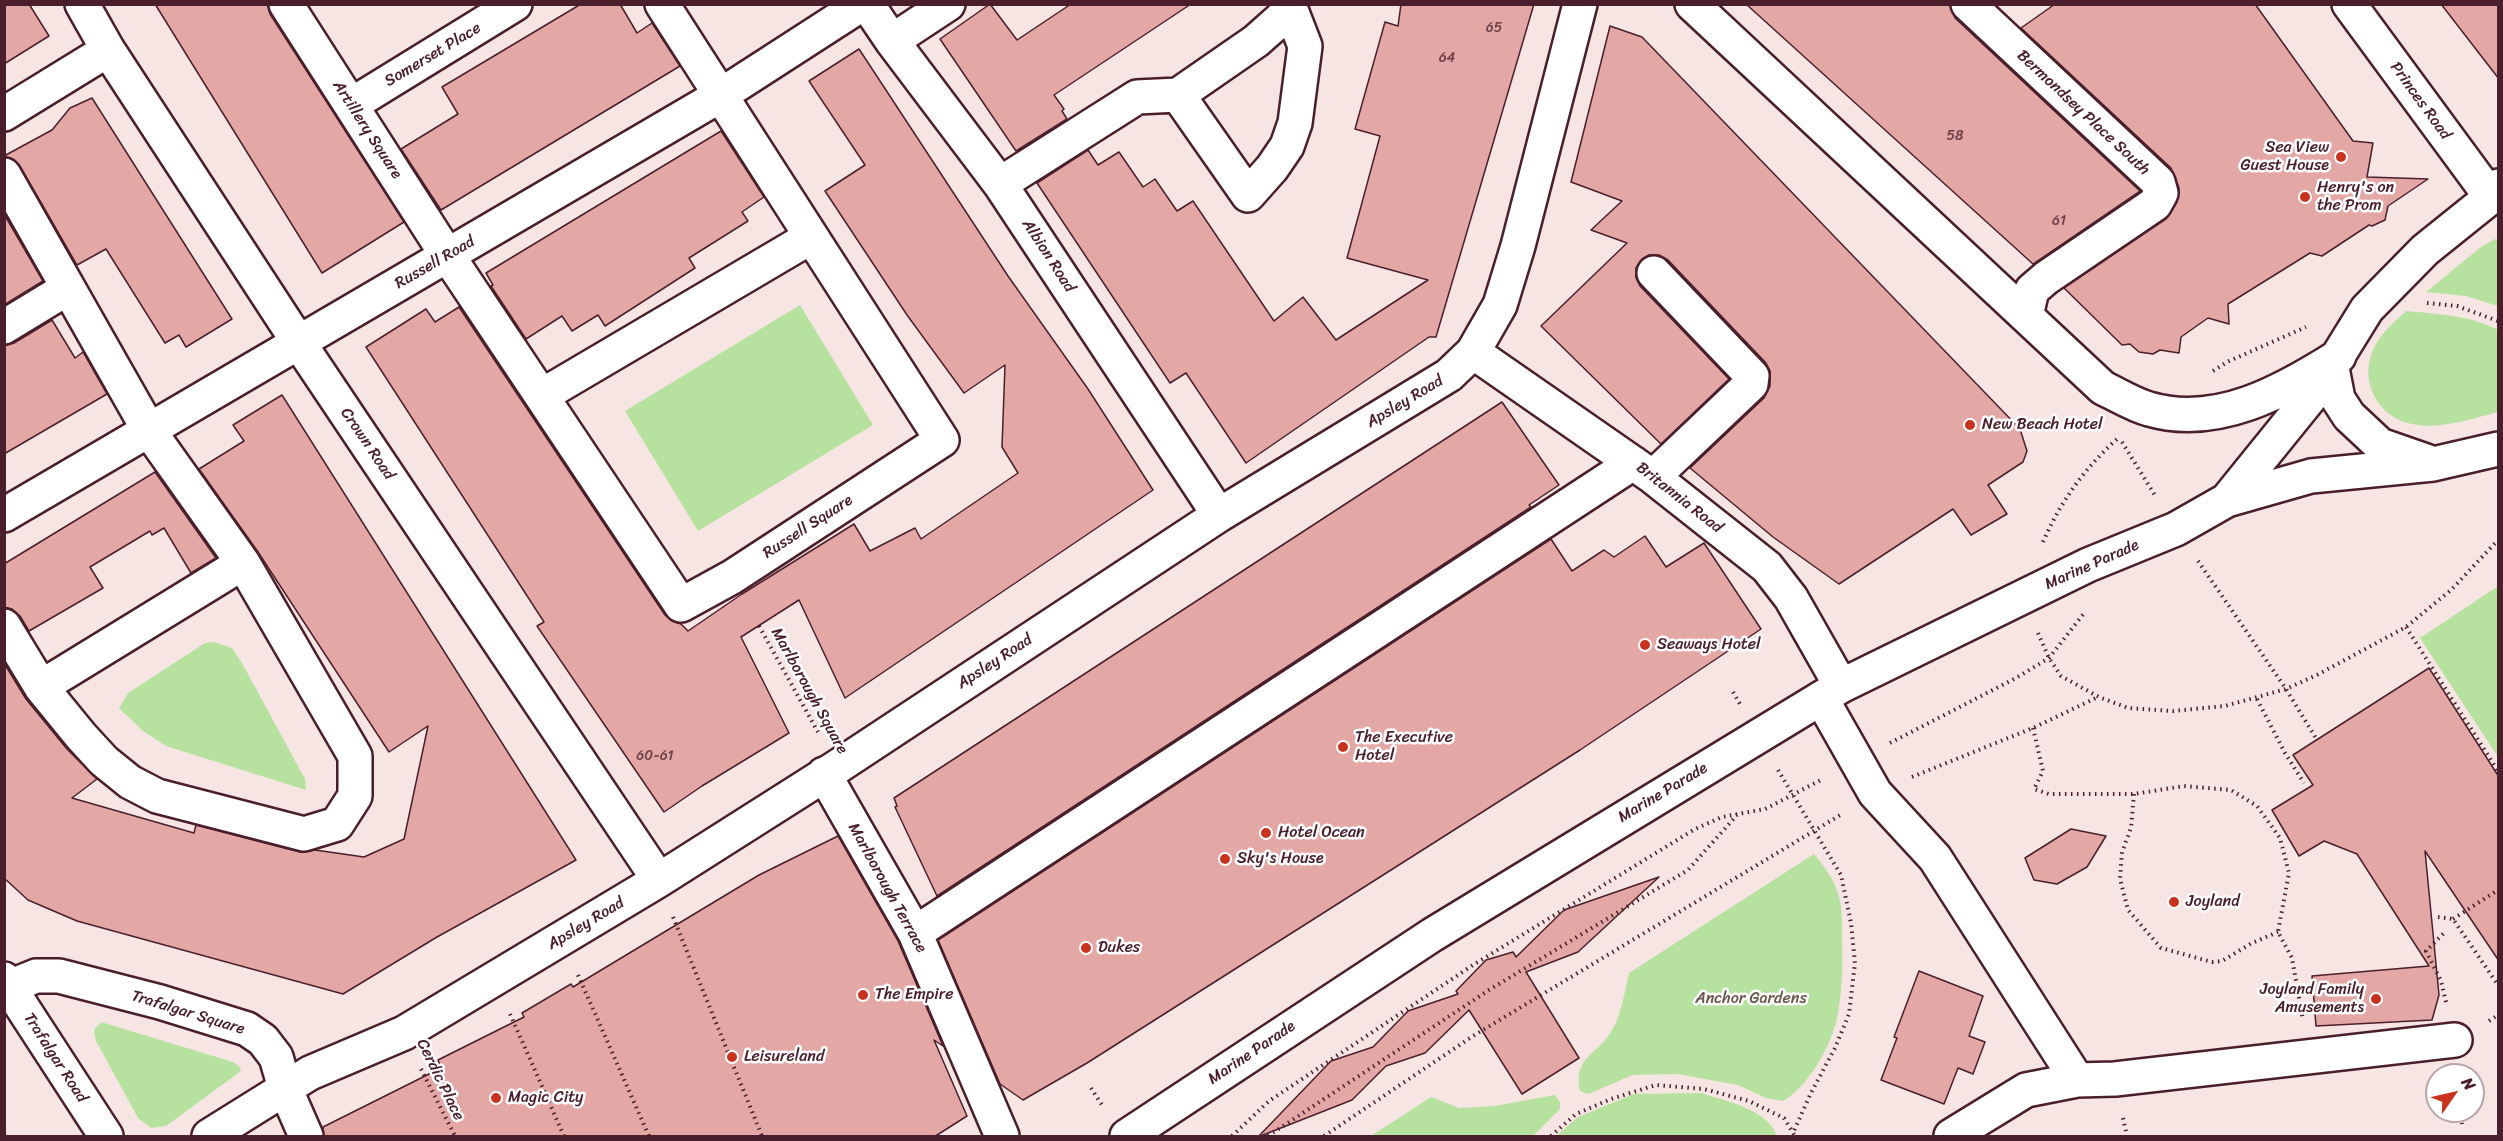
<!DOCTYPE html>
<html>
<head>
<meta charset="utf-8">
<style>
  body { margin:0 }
  #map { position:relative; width:2503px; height:1141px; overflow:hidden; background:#f7e5e4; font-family:Sriracha,sans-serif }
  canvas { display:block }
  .frame { position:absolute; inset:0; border:6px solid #4a1f2b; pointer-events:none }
  .north { position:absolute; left:2425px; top:1063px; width:60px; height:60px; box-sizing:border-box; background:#fff; border:2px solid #b7a5aa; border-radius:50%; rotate:56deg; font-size:16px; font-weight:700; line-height:24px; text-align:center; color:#4a1f2b }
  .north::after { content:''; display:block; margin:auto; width:21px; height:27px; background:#c8321e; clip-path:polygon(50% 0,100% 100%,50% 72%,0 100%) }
</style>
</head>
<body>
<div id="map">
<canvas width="2503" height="1141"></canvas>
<div class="frame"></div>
<div class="north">N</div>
</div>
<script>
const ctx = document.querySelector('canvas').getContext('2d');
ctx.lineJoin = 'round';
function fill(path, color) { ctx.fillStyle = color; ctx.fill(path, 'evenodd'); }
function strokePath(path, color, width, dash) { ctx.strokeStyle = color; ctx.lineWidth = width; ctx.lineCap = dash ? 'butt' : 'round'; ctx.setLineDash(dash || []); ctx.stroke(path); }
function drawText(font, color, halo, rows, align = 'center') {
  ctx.font = font + ' Sriracha,sans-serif'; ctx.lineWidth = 5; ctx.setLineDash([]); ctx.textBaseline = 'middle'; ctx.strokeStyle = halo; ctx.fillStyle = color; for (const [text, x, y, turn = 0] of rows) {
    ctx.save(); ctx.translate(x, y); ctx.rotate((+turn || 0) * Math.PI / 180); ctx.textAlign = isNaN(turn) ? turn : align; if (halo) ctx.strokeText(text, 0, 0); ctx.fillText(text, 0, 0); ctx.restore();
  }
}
fill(new Path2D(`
  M 2495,239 L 2498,239 L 2498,306 L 2466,296 L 2426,292 L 2481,247 Z
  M 800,305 L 873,425 L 698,531 L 625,411 Z
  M 2406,311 C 2437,314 2470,315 2498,330 L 2498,412 C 2470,419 2441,430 2412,424 C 2378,418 2359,381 2373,350 C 2379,335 2394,322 2406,311 Z
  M 2498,586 L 2498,757 L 2420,638 Z
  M 214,642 L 232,648 L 242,663 L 305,779 L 306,790 L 166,746 L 143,731 L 119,708 L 128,693 L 205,643 Z
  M 1814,854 C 1824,866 1833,878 1838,893 C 1843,908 1842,928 1842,944 C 1843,968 1842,993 1837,1018 C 1832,1045 1807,1088 1783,1101 L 1766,1098 L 1738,1085 L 1678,1074 L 1632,1075 L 1589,1094 L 1580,1091 C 1573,1057 1597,1055 1611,1032 C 1621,1016 1625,991 1629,973 Z
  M 101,1022 L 233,1062 L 239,1066 L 241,1071 L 166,1126 L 151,1128 L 138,1118 L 96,1041 L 94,1030 Z
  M 1701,1093 C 1725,1101 1768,1109 1777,1136 L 1556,1136 L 1578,1117 L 1634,1094 Z
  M 1555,1095 L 1560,1102 L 1560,1109 L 1533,1136 L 1371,1136 L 1431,1097 L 1459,1108 L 1494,1106 Z`), '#b6e19f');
const building = new Path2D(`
  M 4,4 L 29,4 L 49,36 L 4,64 Z
  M 155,4 L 267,4 L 270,14 L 404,222 L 322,273 Z
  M 581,4 L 620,4 L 637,33 L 652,23 L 680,66 L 441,210 L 401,149 L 458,114 L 442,87 Z
  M 990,4 L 1017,40 L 1071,4 L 1191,4 L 1054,95 L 1064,109 L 1062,111 L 1067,119 L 1016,151 L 940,39 Z
  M 1401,4 L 1534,4 L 1436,337 L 1429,337 L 1246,463 L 1186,373 L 1170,383 L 1037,183 L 1088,150 L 1098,165 L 1119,152 L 1143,187 L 1155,179 L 1177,211 L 1193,201 L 1274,321 L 1303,297 L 1336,340 L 1428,280 L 1347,258 L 1380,136 L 1355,129 L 1385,22 L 1398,26 Z
  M 1746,4 L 1950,4 L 1955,18 L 2140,191 L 2033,264 Z
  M 2055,4 L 2255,4 L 2353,141 L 2373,143 L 2367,177 L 2428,179 L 2388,206 L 2385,220 L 2372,226 L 2369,225 L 2322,256 L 2310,253 L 2228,304 L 2229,324 L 2208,318 L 2181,337 L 2179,353 L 2160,350 L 2153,354 L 2139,352 L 2130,344 L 2122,345 L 2064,288 L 2166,219 L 2177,202 L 2179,188 L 2171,168 L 2021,28 Z
  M 2441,4 L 2499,4 L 2499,79 Z
  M 1610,26 L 1642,37 L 2020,429 L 2027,451 L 2023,462 L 1988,485 L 2007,514 L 1971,535 L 1953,509 L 1839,584 L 1773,537 L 1690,468 L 1764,398 L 1770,386 L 1770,371 L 1766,363 L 1668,260 L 1659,255 L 1649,255 L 1642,259 L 1636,268 L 1636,278 L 1640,286 L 1729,379 L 1661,444 L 1541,326 L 1627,243 L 1591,230 L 1622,201 L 1571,182 Z
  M 859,49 L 1008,276 L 1088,389 L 1153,490 L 845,698 L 799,600 L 741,637 L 789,733 L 702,786 L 664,812 L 537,626 L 544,622 L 366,347 L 426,309 L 435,322 L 459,307 L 665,615 L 672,621 L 681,624 L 688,631 L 742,594 L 854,524 L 870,551 L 915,528 L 921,539 L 1018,473 L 1002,447 L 1005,365 L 964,393 L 907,315 L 825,191 L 865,165 L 809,81 Z
  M 92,98 L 232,319 L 186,347 L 179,335 L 165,343 L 106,249 L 77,265 L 20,166 L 13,159 L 4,156 L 52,130 L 70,108 Z
  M 721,131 L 764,197 L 742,212 L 748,221 L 689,258 L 695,268 L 605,326 L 598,315 L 572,331 L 562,316 L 526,339 L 491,286 L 493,285 L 486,273 Z
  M 4,214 L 43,281 L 4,305 Z
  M 52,320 L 75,358 L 83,352 L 107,394 L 4,454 L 4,346 L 14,343 Z
  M 282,395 L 576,860 L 437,937 L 343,994 L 77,921 L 28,900 L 4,878 L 4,663 L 26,699 L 67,749 L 97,779 L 72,798 L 194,833 L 196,825 L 300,852 L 315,850 L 364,857 L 404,839 L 428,726 L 389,752 L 258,552 L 199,469 L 244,441 L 233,425 Z
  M 1502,402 L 1559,485 L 1529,505 L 1531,507 L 937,896 L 895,807 L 897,806 L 894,798 Z
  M 155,472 L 216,558 L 191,573 L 164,528 L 152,535 L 150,531 L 90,567 L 103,588 L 29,631 L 20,616 L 12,609 L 4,607 L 4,564 Z
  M 1645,536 L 1666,567 L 1704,543 L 1761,629 L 1580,750 L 1087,1063 L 1023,1100 L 1000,1084 L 938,940 L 1551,539 L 1572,571 L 1604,550 L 1614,557 Z
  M 2429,668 L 2499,777 L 2499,961 L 2425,851 L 2439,995 L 2432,1020 L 2316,1026 L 2312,976 L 2429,966 L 2357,854 L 2324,841 L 2299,856 L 2272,810 L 2313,785 L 2293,755 Z
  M 2071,829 L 2106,836 L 2087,867 L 2057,884 L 2034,880 L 2025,858 Z
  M 838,836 L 898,941 L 943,1046 L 934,1040 L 967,1116 L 934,1137 L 324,1137 L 323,1127 L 441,1068 L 438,1060 L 524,1017 L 522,1013 L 571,984 L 573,987 L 759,875 Z
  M 1659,877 L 1578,952 L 1526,972 L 1579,1058 L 1522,1094 L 1469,1010 L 1425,1053 L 1386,1066 L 1352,1100 L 1258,1137 L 1331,1061 L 1373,1047 L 1408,1011 L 1458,994 L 1456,991 L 1486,960 L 1513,952 L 1516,957 L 1564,910 Z
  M 1919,971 L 1983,996 L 1969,1036 L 1985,1042 L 1973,1074 L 1958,1068 L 1944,1104 L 1881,1080 L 1897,1038 L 1894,1037 Z`);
fill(building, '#e3a8a6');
strokePath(building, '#4a1f2b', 1.5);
const minor = new Path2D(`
  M 82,4 L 108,50 L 299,343 L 659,880
  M 286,4 L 436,238 L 681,605 L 732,577 L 942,440 L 662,4
  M 867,4 L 892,41 L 1000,184 L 1219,515
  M 1692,4 L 2103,388 C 2118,395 2134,405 2149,409 C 2217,429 2284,391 2339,356
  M 1968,4 L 2158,182 L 2161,193 L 2155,204 L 2046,278 L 2032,290 L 2026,316
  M 2349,4 L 2491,197
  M 892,41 L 948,4
  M 1178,95 L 1248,195 L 1272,168 L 1287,146 L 1295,123 L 1305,46 L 1291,10
  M 351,105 L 515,4
  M 4,114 L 108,50
  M 4,175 L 150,432 L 243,563 L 355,756 L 355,796 L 337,824 L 304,834 L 157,796 L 130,782 L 104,761 L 81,736 L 41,687 L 4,626
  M 1000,184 L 1137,97 L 1178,95 L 1256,41 L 1291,10 L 1286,4
  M 4,327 L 68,288
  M 1473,352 L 1653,477 L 1767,567 L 1791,598 L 1841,686
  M 2332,368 L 2338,399 L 2349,416 L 2380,445 L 2426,461
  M 543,395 L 811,237
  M 1653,477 L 1751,384 L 1752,376 L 1654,273
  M 2227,500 L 2320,385 L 2367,309 L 2425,250 L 2491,197 L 2498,186
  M 4,515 L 721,95 L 862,4
  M 41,687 L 243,563
  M 1821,698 L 1875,793 L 1935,858 L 2077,1080
  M 824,774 L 915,933 L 1002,1136
  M 915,933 L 1633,463
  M 4,979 L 106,1136
  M 9,987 L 36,976 L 59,976 L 160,1002 L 247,1029 L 263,1040 L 276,1057 L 285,1088 L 306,1136
  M 209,1136 L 310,1073 L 404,1033 L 659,880 L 837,767 L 1219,515 L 1449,375 L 1473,352 L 1500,305 L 1518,246 L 1580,4
  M 1127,1136 L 1432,935 L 1841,686 L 2088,565 L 2176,529 L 2227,500 L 2311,476 L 2433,464 L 2498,449
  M 1951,1136 L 2026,1090 L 2077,1080 L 2115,1079 L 2455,1040`);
strokePath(minor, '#4a1f2b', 38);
strokePath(new Path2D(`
  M 2427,303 L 2457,306 L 2498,321
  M 2213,371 L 2227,362 L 2306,327
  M 2122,442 L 2156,497
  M 2043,542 C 2061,501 2084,469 2117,439
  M 2198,561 L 2286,689 L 2317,740
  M 759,626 L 818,732
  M 2406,627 L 2498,771
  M 2038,633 L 2049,658 L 2061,676 L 2099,697 L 2128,708 L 2173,711 L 2225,706 L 2286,689 L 2317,675 L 2406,627 L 2451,590 L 2498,540
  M 1733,692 L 1740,704
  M 2257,699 L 2285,753 L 2304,783
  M 2033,728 L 2043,771 L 2034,789 L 2049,794 L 2134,794 L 2184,786 L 2231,790 L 2257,806 L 2280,838 L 2289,873 L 2278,932 L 2292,958 L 2303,1020
  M 1890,743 L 2016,678 L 2049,658 L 2085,612
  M 1778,770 L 1841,875 L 1851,923 L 1855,963 L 1849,1014 L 1835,1048 L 1811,1093 L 1793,1133
  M 1912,777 L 2033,728 L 2098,697
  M 2134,794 L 2131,828 L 2122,852 L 2120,879 L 2128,910 L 2161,948 L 2212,962 L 2222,961 L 2252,943 L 2278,932
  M 673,917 L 762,1136
  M 2438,917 L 2453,919 L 2498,985
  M 2453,919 L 2498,890
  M 578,975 L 649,1136
  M 2446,1002 L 2441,981 L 2426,951 L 2446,931
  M 510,1014 L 564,1136
  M 2489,1021 L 2498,1015
  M 421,1069 L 455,1136
  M 1091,1088 L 1102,1105
  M 2461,1111 L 2462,1124
  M 2123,1118 L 2127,1136
  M 1232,1136 L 1269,1101 L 1473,965 L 1695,829 L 1722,817 L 1765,809 L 1823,779
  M 1268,1136 L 1489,990 L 1688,870 L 1737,815
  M 1324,1136 L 1473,1036 L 1842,814
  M 1551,1136 L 1576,1114 L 1611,1099 L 1656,1085 L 1704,1089 L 1749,1101 L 1784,1118 L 1795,1136`), '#4a1f2b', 4, [1.5, 4.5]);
strokePath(minor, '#fff', 33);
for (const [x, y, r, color] of [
  [2341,157,6,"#c8321e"],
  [2305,197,6,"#c8321e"],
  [1970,425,6,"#c8321e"],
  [1645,645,6,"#c8321e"],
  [1343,747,6,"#c8321e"],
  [1266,833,6,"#c8321e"],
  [1225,859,6,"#c8321e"],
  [2174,902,6,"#c8321e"],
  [1086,948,6,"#c8321e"],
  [863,995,6,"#c8321e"],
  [2376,999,6,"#c8321e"],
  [732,1057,6,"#c8321e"],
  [496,1098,6,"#c8321e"]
]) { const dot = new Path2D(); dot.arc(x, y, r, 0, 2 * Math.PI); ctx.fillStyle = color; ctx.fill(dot); strokePath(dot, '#fff', 2); }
drawText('14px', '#70414a', null, [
  ["65",1494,28],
  ["64",1447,58],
  ["58",1955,136],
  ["61",2059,221],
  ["60-61",655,756]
]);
drawText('16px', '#4a1f2b', '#fff', [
  ["Somerset Place",433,55,-31],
  ["Princes Road",2420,101,54],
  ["Bermondsey Place South",2083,113,43],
  ["Artillery Square",367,130,57],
  ["Albion Road",1048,256,57],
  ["Russell Road",435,263,-30],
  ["Apsley Road",1405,402,-31],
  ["Crown Road",367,444,56],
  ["Britannia Road",1679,498,38],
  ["Russell Square",808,527,-33],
  ["Marine Parade",2092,565,-24],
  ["Apsley Road",995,662,-33],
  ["Marlborough Square",809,691,61],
  ["Marine Parade",1663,793,-31],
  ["Marlborough Terrace",887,888,61],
  ["Apsley Road",586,924,-31],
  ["Trafalgar Square",188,1013,17],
  ["Marine Parade",1252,1053,-34],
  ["Trafalgar Road",55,1058,57],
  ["Cerdic Place",440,1080,64]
]);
drawText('16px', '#4a1f2b', '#fff', [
  ["Sea View",2329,148,"right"],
  ["Guest House",2329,166,"right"],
  ["Henry's on",2317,188],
  ["the Prom",2317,206],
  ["New Beach Hotel",1982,425],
  ["Seaways Hotel",1657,645],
  ["The Executive",1355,738],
  ["Hotel",1355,756],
  ["Hotel Ocean",1278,833],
  ["Sky's House",1237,859],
  ["Joyland",2186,902],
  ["Dukes",1098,948],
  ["Joyland Family",2364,990,"right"],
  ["Amusements",2364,1008,"right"],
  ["The Empire",875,995],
  ["Leisureland",744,1057],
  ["Magic City",508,1098]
], 'left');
drawText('16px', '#6a594e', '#fff', [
  ["Anchor Gardens",1751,999]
]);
</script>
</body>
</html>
